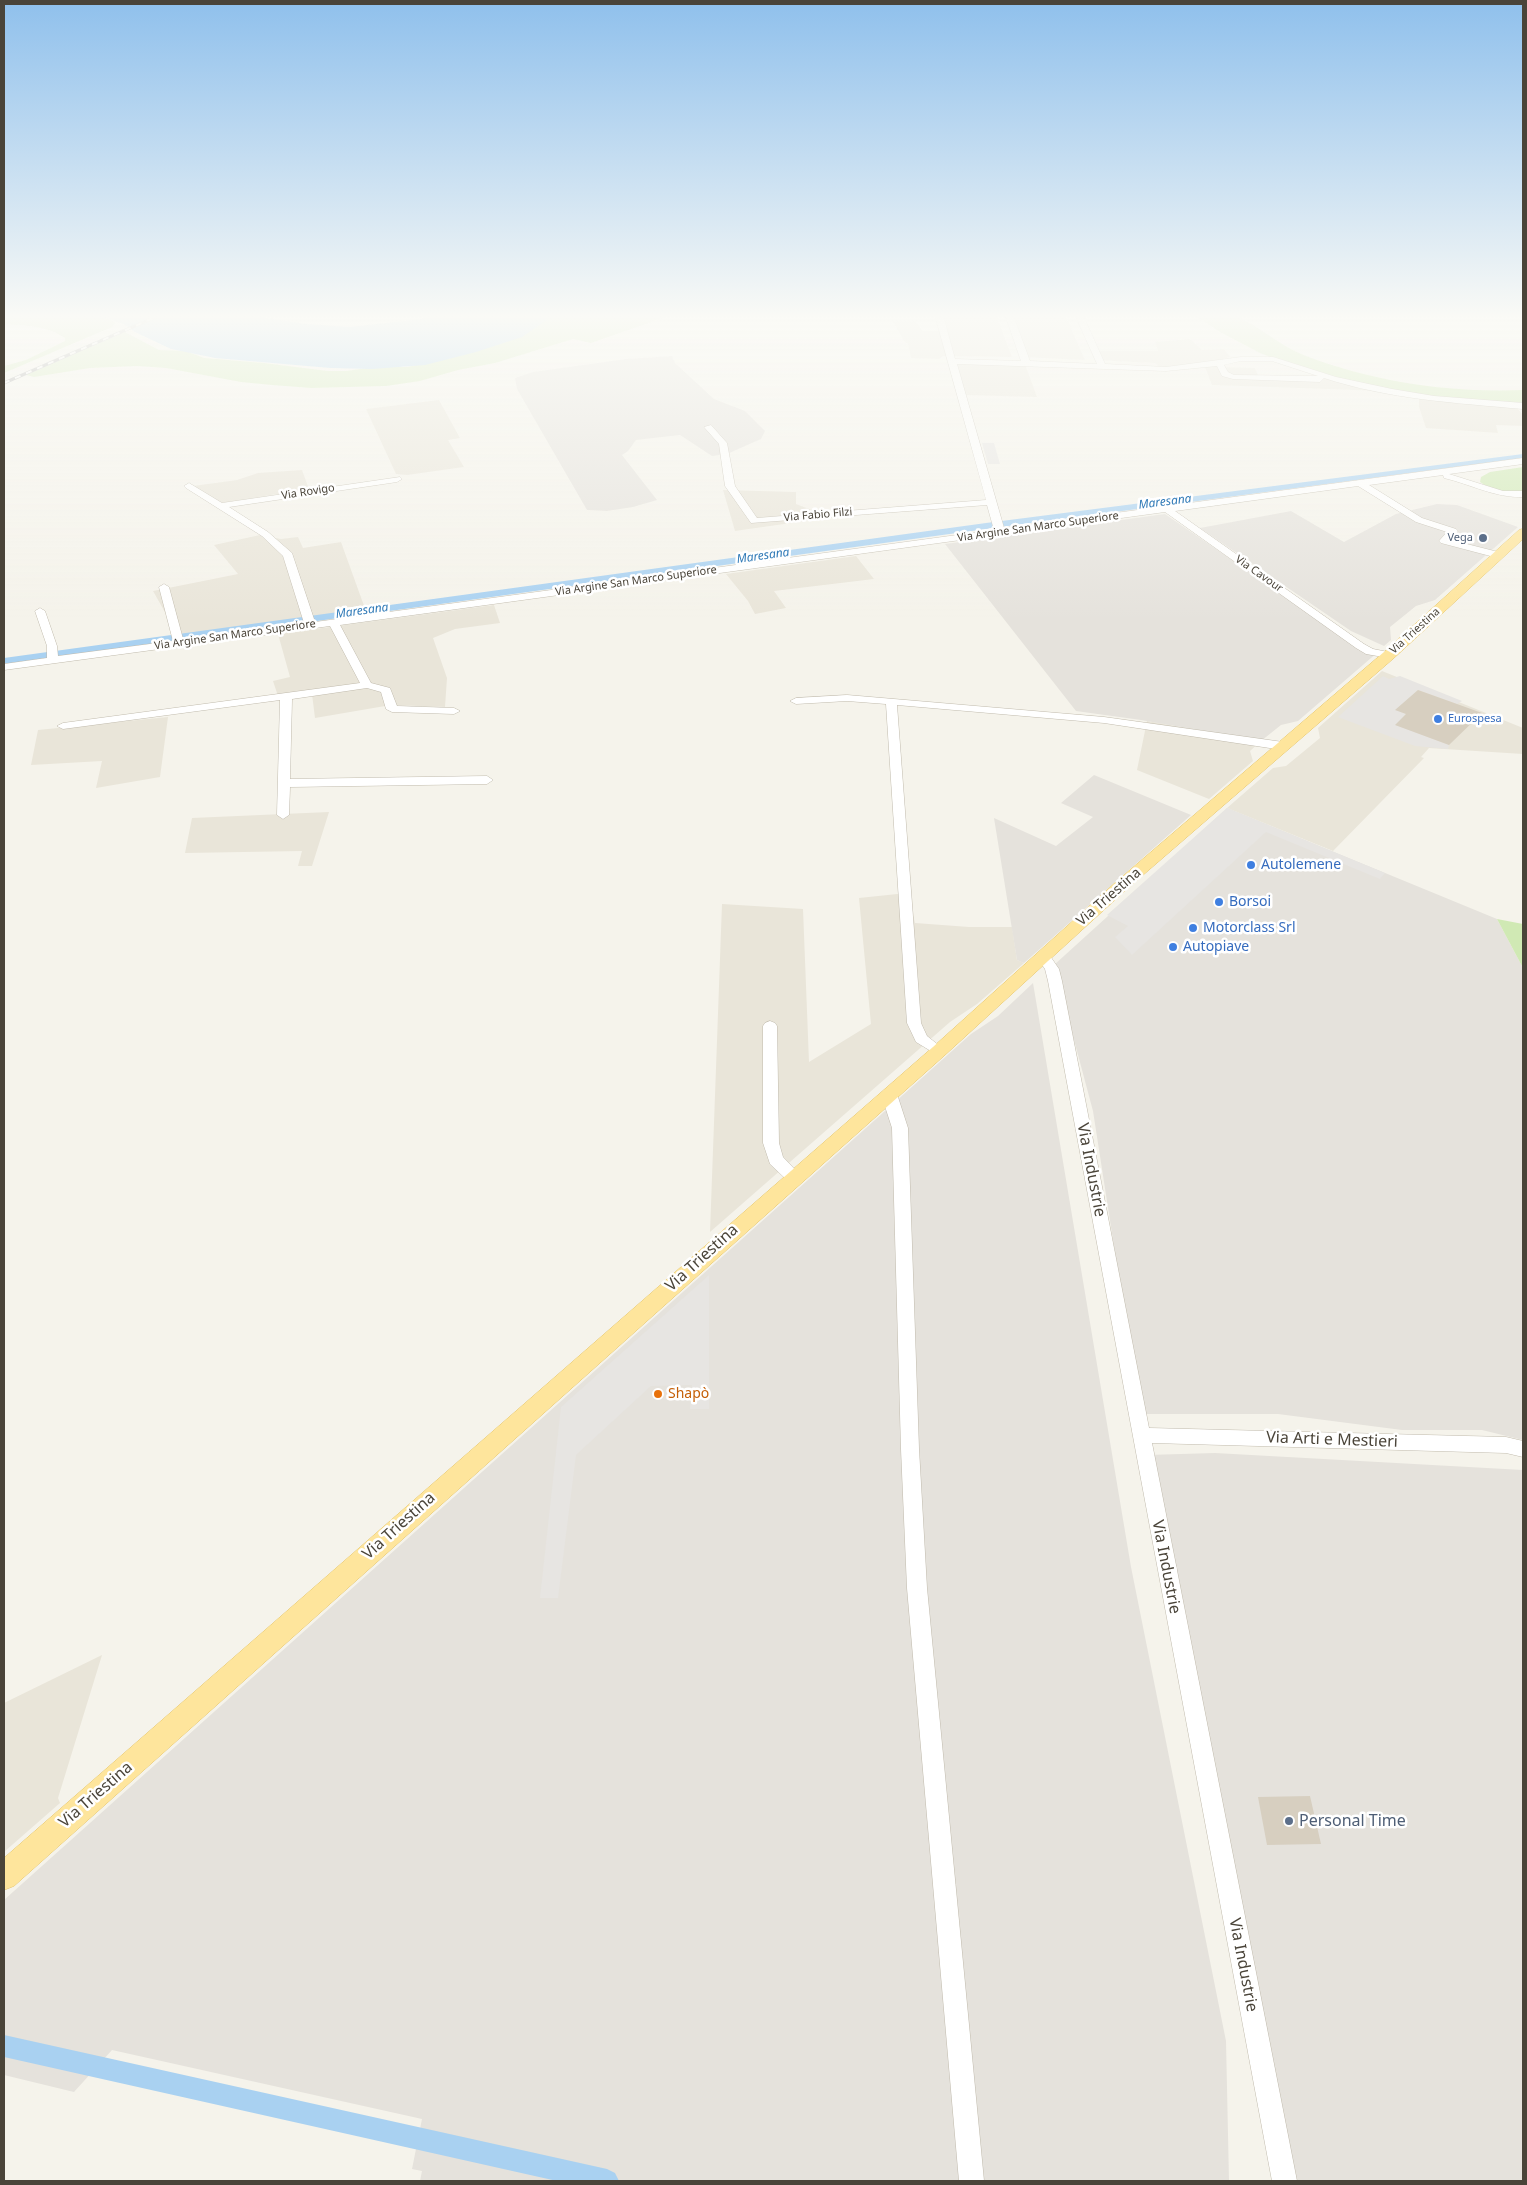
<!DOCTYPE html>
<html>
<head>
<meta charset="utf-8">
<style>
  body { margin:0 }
  #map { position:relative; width:1527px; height:2185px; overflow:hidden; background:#f5f3eb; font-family:"Noto Sans",sans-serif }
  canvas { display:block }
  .frame { position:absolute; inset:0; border:5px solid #4a4439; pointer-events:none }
</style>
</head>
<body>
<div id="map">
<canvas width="1527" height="2185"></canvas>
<div class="frame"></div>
</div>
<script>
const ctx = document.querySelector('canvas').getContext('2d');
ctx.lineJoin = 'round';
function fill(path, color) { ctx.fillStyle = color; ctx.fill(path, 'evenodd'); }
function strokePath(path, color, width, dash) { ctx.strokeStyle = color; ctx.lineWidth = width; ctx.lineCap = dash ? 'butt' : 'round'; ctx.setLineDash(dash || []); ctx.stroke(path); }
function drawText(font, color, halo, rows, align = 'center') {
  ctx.font = font + ' "Noto Sans",sans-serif'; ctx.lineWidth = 5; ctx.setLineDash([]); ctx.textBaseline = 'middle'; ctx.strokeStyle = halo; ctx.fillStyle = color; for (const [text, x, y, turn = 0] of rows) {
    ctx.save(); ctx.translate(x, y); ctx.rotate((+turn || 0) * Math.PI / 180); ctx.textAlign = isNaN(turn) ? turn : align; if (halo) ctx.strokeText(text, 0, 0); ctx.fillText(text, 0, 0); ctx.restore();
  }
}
fill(new Path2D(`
  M 940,315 L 996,315 L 1012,357 L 943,356 L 939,359 L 911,358 L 908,344 L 904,341 L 893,321 L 916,321 L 922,331 L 940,331 Z
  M 1006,315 L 1065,315 L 1085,360 L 1022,357 Z
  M 1190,339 L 1202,350 L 1224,349 L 1230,357 L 1216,361 L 1219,367 L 1255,368 L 1259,379 L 1335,379 L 1383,391 L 1212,385 L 1205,367 L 1160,370 L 1156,367 L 1158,365 L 1154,363 L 1095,360 L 1091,351 L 1158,351 L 1155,342 Z
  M 954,360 L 1024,361 L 1037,397 L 964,395 Z
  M 1419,398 L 1517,408 L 1523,415 L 1523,426 L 1496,425 L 1498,433 L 1426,428 L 1419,407 Z
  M 439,400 L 460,438 L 448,440 L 464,467 L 407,475 L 396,474 L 366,409 Z
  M 302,470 L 309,489 L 221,503 L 193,486 L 237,480 L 258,473 Z
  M 723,490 L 796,492 L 796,504 L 817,512 L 819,519 L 735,531 Z
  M 260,535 L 281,539 L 298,537 L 303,548 L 341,542 L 367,614 L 180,639 L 153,591 L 238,574 L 214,545 Z
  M 856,556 L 874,579 L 774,591 L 786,608 L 755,614 L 748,601 L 726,574 Z
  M 494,605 L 500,623 L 455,629 L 433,638 L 447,678 L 445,707 L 391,705 L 315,718 L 312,694 L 279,699 L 273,681 L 290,677 L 278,634 Z
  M 1382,671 L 1523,728 L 1523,754 L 1429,748 L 1421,757 L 1424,758 L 1333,851 L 1227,808 L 1273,768 L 1286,766 L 1320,738 L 1318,728 Z
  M 168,717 L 160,777 L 96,788 L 102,761 L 31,765 L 38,730 Z
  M 1147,721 L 1230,735 L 1261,741 L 1250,751 L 1253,761 L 1209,799 L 1137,770 Z
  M 329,812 L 312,866 L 298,866 L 302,851 L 185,853 L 192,818 Z
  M 907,893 L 915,923 L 969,927 L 1012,927 L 1017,960 L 1024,963 L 977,1004 L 950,1022 L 710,1232 L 722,904 L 803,909 L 809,1062 L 871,1024 L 859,898 Z
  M 102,1655 L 58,1798 L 60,1803 L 4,1852 L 4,1703 Z`), '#e9e5d9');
fill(new Path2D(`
  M 672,356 L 675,363 L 714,399 L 745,411 L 765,431 L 761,439 L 727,454 L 712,456 L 680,435 L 636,440 L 628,451 L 622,455 L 657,500 L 633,507 L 607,511 L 587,510 L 517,389 L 515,378 L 533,372 L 626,359 Z
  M 1437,504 L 1457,505 L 1518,527 L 1435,600 L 1416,606 L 1390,627 L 1391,640 L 1384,646 L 1351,631 L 1200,528 L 1291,511 L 1344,542 L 1396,514 Z
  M 1165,514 L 1340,634 L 1378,652 L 1298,721 L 1281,725 L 1261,741 L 1141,720 L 1076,711 L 945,544 Z
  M 1094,775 L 1191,815 L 1024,963 L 1017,960 L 994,818 L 1056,846 L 1093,817 L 1061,803 Z
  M 1227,808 L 1497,919 L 1523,968 L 1523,1440 L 1482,1430 L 1402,1430 L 1278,1414 L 1140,1414 L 1093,1111 L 1054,965 Z
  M 1033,983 L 1131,1567 L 1226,2041 L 1229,2181 L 420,2181 L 422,2171 L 412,2169 L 422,2119 L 112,2050 L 74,2092 L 4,2075 L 4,1900 L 971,1034 L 998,1016 Z
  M 1215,1453 L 1523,1470 L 1523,2181 L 1294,2181 L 1276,2111 L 1147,1455 Z`), '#e5e2dc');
fill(new Path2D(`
  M 4,315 C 24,315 105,310 115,323 L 112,327 L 4,373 L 4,366 L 26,360 L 65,341 L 65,338 C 48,326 25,325 4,324 Z
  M 543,315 L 671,315 L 591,343 L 573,339 L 495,363 L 458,370 L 420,381 L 386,386 L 311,388 L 272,385 L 241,382 L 166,368 L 137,366 L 90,368 L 34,377 L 26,375 L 125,332 L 159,350 L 186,351 L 204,358 L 264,363 L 328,371 L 346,371 L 374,367 L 407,367 L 427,363 Z
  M 1195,315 C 1206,315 1222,312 1233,315 C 1259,325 1279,346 1306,356 C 1375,382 1449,393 1523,390 L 1523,407 L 1424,398 L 1304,370 L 1260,353 L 1220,332 Z
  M 1523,467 L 1523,493 C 1509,494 1492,491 1480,482 L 1481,477 L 1490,472 Z
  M 1497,919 L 1523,924 L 1523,968 Z`), '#d0e9b4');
fill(new Path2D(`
  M 982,443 L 994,443 L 1000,464 L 988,464 Z
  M 1383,676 L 1389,679 L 1400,676 L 1462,701 L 1457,704 L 1418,690 L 1396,710 L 1406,714 L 1396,725 L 1449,745 L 1448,749 L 1415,746 L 1338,717 Z
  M 1227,808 L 1385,873 L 1380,879 L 1266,832 L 1132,955 L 1115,937 L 1128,926 L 1107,915 Z
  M 709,1275 L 709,1409 L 690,1409 L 692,1385 L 651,1386 L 576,1455 L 558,1598 L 540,1598 L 561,1407 Z`), '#e7e5e2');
fill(new Path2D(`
  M 98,315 L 253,316 L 306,324 L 350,327 L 422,319 L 434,315 L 551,315 L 544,322 L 522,337 L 476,352 L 425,365 L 372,369 L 330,368 L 215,358 L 171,349 L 135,332 L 124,324 Z`), '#a9d1f1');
fill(new Path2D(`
  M 1523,454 L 1523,458 L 986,529 L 4,664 L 4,658 L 986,523 Z
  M 4,2035 L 607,2169 L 615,2173 L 619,2181 L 557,2181 L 4,2057 Z`), '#a9d1f1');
fill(new Path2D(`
  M 1418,690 L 1457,704 L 1482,713 L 1449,745 L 1395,725 L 1406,714 L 1395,710 Z
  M 1310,1796 L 1321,1844 L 1267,1845 L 1258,1797 Z`), '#d7cfc0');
const minor = new Path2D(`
  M 935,315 L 943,315 L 955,359 L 1021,361 L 1005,315 L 1013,315 L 1030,361 L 1097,364 L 1075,315 L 1083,315 L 1105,364 L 1166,367 L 1241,357 L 1273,357 L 1336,377 L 1392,389 L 1434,396 L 1523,403 L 1523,409 C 1456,403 1388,399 1324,378 L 1320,382 L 1233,379 L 1222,376 L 1217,366 L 1166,371 L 957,364 L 1004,528 L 1523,458 L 1523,464 L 1449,474 L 1503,491 L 1523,491 L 1523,497 C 1495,498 1470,484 1444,478 L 1443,475 L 1369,485 L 1422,518 L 1456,529 L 1458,531 L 1451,540 L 1502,553 L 1503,555 L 1498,558 L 1441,543 L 1439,541 L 1447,532 L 1416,522 L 1358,486 L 1175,511 L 1364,644 L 1373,649 L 1393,653 L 1394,655 L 1389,658 L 1366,654 L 1356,648 L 1165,512 L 340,625 L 371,683 L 390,688 L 397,706 L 454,708 L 460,711 L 454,714 L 392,712 L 386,709 L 381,692 L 367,688 L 292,699 L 290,779 L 487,776 L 493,780 L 487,784 L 290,787 L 289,815 L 283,819 L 277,815 L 280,700 L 63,729 L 57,726 L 63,723 L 360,683 L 330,626 L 4,670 L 4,664 L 47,658 L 47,646 L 35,611 L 40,608 L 45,611 L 57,646 L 58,656 L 173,641 L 159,587 L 164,584 L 169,587 L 183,639 L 304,623 L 283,556 L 262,536 L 186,488 L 184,486 L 189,483 L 222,503 L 400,477 L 402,479 L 397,482 L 229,507 L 268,532 L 292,553 L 315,622 L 994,530 L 987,505 L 751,523 L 725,486 L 719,444 L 704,427 L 711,425 L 727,443 L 735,486 L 757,518 L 986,500 ZM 1241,361 L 1272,361 L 1318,376 L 1234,375 L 1228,372 L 1224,365 Z
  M 847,695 L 1104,717 L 1283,742 L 1289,746 L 1283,750 L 1104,723 L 897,705 L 921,1023 L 927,1036 L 946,1051 L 944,1054 L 939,1056 L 916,1042 L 907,1023 L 886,704 L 847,701 L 796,704 L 790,701 L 796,698 Z
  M 1043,952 L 1048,953 L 1059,969 L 1062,981 L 1149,1428 L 1506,1437 L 1523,1441 L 1523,1457 L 1506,1453 L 1152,1443 L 1297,2181 L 1272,2181 L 1048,981 L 1045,969 L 1036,956 Z
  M 770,1021 L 775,1023 L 777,1026 L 779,1143 L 783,1157 L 802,1177 L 800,1181 L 794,1183 L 788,1181 L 770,1164 L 763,1143 L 763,1026 L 765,1023 Z
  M 889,1089 L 894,1090 L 897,1094 L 908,1128 L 919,1449 L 927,1588 L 984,2181 L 959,2181 L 907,1588 L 901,1449 L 892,1128 L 881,1094 L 884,1090 Z`);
const major = new Path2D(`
  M 1523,529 L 1523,539 L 1394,658 L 1128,888 L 945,1055 L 14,1886 L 4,1890 L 4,1858 L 933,1047 L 1116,882 L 1384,652 L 1519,530 Z`);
strokePath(minor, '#c1bbad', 1);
strokePath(major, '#e4c46a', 1);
fill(minor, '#fff');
fill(major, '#fee59c');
const rail = new Path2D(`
  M 4,383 L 160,315`);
strokePath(rail, '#999', 3);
strokePath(rail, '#fff', 2, [6]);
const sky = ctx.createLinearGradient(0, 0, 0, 621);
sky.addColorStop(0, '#8fc0ec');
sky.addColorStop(0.51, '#fafaf6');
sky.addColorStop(1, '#fafaf600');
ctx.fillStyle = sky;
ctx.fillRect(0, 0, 1527, 621);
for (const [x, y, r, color] of [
  [1483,538,5,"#5c6f8a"],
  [1438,719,5,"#3f7fe0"],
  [1251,865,5,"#3f7fe0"],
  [1219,902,5,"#3f7fe0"],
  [1193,928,5,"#3f7fe0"],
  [1173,947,5,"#3f7fe0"],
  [658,1394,5,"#e8710a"],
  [1289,1821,5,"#5c6f8a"]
]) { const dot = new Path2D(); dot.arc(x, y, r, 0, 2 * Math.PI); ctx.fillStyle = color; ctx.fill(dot); strokePath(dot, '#fff', 2); }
drawText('11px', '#4a4439', '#fff', [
  ["Via Rovigo",308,492,-9],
  ["Via Fabio Filzi",818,515,-5],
  ["Via Argine San Marco Superiore",1038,527,-8],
  ["Via Cavour",1259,574,35],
  ["Via Argine San Marco Superiore",636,581,-8],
  ["Via Triestina",1415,631,-42],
  ["Via Argine San Marco Superiore",235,635,-8]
]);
drawText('11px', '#4e5e75', '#fff', [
  ["Vega",1473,538]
], 'right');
drawText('11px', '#366cbe', '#fff', [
  ["Eurospesa",1448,719]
], 'left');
drawText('italic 12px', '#307ab7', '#fff', [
  ["Maresana",1165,502,-7],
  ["Maresana",763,556,-8],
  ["Maresana",362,611,-8]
]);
drawText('14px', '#366cbe', '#fff', [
  ["Autolemene",1261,865],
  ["Borsoi",1229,902],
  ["Motorclass Srl",1203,928],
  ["Autopiave",1183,947]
], 'left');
drawText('14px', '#4a4439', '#fff', [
  ["Via Triestina",1109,897,-41]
]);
drawText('14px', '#c56008', '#fff', [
  ["Shapò",668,1394]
], 'left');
drawText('16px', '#4a4439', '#fff', [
  ["Via Industrie",1091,1170,79],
  ["Via Triestina",702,1258,-42],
  ["Via Arti e Mestieri",1332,1440,2],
  ["Via Triestina",399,1526,-42],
  ["Via Industrie",1166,1567,79],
  ["Via Triestina",96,1795,-41],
  ["Via Industrie",1243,1965,79]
]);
drawText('16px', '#4e5e75', '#fff', [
  ["Personal Time",1299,1821]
], 'left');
</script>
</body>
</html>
